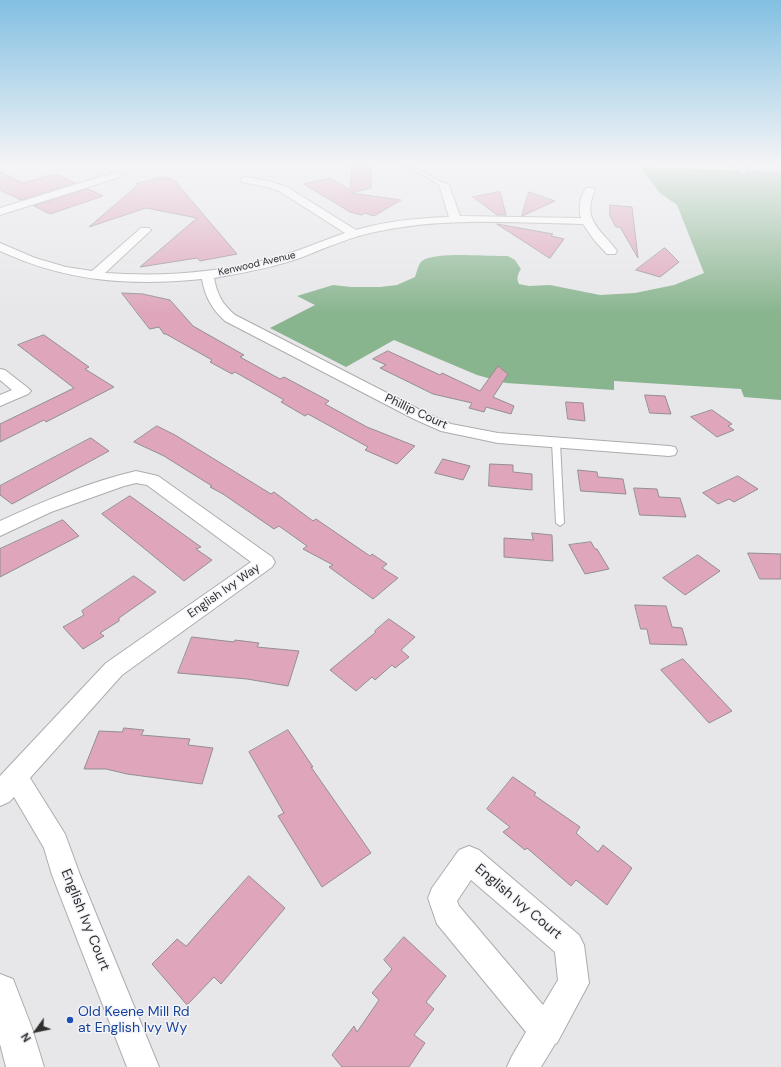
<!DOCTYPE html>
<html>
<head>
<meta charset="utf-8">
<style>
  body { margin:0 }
  #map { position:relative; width:781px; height:1067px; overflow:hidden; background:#e7e7ea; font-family:"DM Sans",sans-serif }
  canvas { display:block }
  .north { position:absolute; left:16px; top:1011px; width:40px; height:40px; -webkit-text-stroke:3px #f4f4f8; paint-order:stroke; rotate:237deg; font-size:11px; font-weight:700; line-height:16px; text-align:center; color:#2e2e2f }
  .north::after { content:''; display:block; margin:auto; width:14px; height:18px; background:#2e2e2f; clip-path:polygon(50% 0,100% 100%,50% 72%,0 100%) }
</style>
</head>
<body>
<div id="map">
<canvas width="781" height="1067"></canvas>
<div class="north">N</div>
</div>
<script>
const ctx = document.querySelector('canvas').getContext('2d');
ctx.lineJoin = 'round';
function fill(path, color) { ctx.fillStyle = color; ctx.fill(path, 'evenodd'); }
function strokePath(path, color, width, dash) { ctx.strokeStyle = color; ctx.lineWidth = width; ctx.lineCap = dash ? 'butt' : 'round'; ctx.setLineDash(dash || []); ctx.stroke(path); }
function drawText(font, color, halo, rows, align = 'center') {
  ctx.font = font + ' "DM Sans",sans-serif'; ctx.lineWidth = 3; ctx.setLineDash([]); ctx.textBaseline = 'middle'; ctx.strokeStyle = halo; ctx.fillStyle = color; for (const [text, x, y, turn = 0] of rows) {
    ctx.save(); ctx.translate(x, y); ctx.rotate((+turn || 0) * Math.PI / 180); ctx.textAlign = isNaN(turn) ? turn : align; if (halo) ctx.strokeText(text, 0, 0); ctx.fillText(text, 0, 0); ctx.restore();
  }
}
fill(new Path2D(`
  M 640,167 L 781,172 L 781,400 L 744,397 L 741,389 L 614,381 L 614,390 L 506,383 L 477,375 L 394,340 L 346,367 L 270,328 L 315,305 L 297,296 L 333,285 L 351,287 L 380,287 L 397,285 L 415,277 C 417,272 418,264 422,261 C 435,251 491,257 508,256 L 515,260 L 521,269 C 518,274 516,278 519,284 L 529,286 L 550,285 L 600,295 L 635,293 L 674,285 L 704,273 L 677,205 L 660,193 Z`), '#88b48e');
const building = new Path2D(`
  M 371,165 L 371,188 L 351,193 L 401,200 L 374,216 L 365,213 L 362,215 L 350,212 L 304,184 L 330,178 L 350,190 L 352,166 Z
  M 0,172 L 23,183 L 56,174 L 75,183 L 21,200 L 0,190 Z
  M 162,177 L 174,180 L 237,254 L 200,261 L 197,258 L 140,267 L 197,218 L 146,208 L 89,227 L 138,185 L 136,184 Z
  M 88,189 L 103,196 L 50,214 L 34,206 Z
  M 500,192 L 506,215 L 497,215 L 473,197 Z
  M 529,192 L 555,201 L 522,216 Z
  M 610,205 L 632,207 L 638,258 L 620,227 L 616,227 L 610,216 Z
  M 497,224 L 553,234 L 551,236 L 564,239 L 550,258 Z
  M 665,248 L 679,262 L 660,277 L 636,270 Z
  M 122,293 L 143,294 L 170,300 L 193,326 L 244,355 L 240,357 L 280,379 L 284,377 L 329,401 L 325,404 L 367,427 L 415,446 L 397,464 L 365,450 L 368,447 L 308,414 L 305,416 L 281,402 L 284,400 L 235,372 L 232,374 L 210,362 L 212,360 L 166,334 L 164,334 L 159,327 L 150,329 Z
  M 44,335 L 89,367 L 85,369 L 114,387 L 46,422 L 44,420 L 0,442 L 0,424 L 74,388 L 18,345 Z
  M 388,351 L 440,375 L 442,373 L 480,391 L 498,366 L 508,374 L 493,397 L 514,406 L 511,414 L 486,407 L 484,412 L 469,408 L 472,403 L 433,394 L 380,368 L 386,365 L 373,359 Z
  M 645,395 L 665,396 L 671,414 L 650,413 Z
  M 566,402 L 583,403 L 585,421 L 568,419 Z
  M 712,410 L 732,424 L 728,426 L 734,430 L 717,437 L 691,417 Z
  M 157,426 L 175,435 L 271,494 L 274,492 L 313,521 L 316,519 L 370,556 L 372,554 L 387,564 L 382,568 L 398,578 L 373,599 L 329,567 L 333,565 L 303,549 L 307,546 L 279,526 L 274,529 L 223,494 L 210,487 L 212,486 L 164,456 L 134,442 Z
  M 91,438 L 109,451 L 12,504 L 0,495 L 0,486 Z
  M 443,459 L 470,466 L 463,480 L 435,473 Z
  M 490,464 L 513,465 L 513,472 L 532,474 L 532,490 L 489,486 Z
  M 578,470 L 597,472 L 598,477 L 623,479 L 626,494 L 581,491 Z
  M 738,476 L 758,489 L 734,502 L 729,499 L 718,504 L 703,493 Z
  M 634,488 L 657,489 L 659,497 L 680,498 L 686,517 L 640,515 Z
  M 130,496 L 201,547 L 196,549 L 212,560 L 184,581 L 102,514 Z
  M 63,520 L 79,536 L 0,577 L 0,549 Z
  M 532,533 L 552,535 L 553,561 L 504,557 L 504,538 L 533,540 Z
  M 591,542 L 595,549 L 597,549 L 609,569 L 585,574 L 569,545 Z
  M 748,553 L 781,554 L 781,579 L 760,579 Z
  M 698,555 L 720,571 L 685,595 L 663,578 Z
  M 134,576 L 156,592 L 119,618 L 119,621 L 100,633 L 104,636 L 83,649 L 63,627 L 84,615 L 82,611 Z
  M 635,605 L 666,606 L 672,627 L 682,628 L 687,645 L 650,644 L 647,629 L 641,629 Z
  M 389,619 L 415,637 L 401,650 L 409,657 L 395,668 L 392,665 L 375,680 L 372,677 L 356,691 L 330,670 L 376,632 L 375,631 Z
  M 192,637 L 234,642 L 235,640 L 259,643 L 257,647 L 299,651 L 288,686 L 247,679 L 178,673 Z
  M 683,659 L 732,711 L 709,723 L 661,670 Z
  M 124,728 L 144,730 L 141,735 L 190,739 L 188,745 L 213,748 L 202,784 L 127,774 L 106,769 L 84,769 L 99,731 L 122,732 Z
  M 288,730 L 313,767 L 311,767 L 371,853 L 322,887 L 278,816 L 284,813 L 249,752 Z
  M 513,777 L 536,793 L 534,795 L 580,827 L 576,833 L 598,852 L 603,845 L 632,868 L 607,905 L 576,880 L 571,886 L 527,848 L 525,850 L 503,832 L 510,827 L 487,809 Z
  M 249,876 L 285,908 L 221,984 L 214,977 L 187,1005 L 152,964 L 177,939 L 186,946 Z
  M 404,937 L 446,976 L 426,1002 L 434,1009 L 414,1035 L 425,1043 L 409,1067 L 342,1067 L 332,1055 L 354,1026 L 357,1032 L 379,1000 L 372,993 L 392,969 L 384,960 Z`);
fill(building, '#dea5bb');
strokePath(building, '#928f90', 1);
const lane = new Path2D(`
  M 405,165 L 411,165 L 446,185 L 442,186 Z
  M 553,440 L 559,440 L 560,442 L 564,523 L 560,526 L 556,523 L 552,442 Z`);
const street = new Path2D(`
  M 734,165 L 744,165 L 748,170 L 743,173 L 740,172 Z
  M 116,172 L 120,173 L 121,175 L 120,177 L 0,215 L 0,208 Z
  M 246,177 L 269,181 L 287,187 L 356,230 C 386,221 418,218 449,217 L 439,185 L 444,182 L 449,185 L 460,216 L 581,218 C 578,207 580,197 586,188 L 594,188 L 595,190 C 581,221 601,229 617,251 L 615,254 L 607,254 L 594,240 L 583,224 C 516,223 447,217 380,231 C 351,236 324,249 297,259 C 270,268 242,273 214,278 C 217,294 222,304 235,315 L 426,413 L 451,424 L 498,433 L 669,446 L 675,447 L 677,451 L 675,455 L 669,456 L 498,443 L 441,431 L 414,419 L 225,321 C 212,309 205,297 202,279 C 129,286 67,282 0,251 L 0,243 L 35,258 L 66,267 L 92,271 L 141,228 L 149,228 L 151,230 L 149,232 L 105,273 C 162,277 218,273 273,258 C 298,252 321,241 345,233 L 279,191 L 267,187 L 242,182 L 241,180 L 242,178 Z
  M 0,369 L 5,370 L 28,388 L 31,391 L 28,394 L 0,406 L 0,395 L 12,390 L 0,380 Z
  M 136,471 L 158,476 L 272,557 L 275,562 L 272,567 L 122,675 L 30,778 L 65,834 L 80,875 L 159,1067 L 127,1067 L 52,875 L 44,848 L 14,797 L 9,802 L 0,806 L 0,776 L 106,663 L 251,562 L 147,485 L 136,483 L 124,486 L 51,512 L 0,536 L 0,521 C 44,501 89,482 136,471 Z
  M 469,846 L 479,850 L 579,935 L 584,945 L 589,983 L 557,1043 L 555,1044 L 541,1067 L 507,1067 L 512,1056 L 526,1032 L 437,924 L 428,898 L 432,888 L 459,850 ZM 471,880 L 555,952 L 558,980 L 543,1005 L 459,906 L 457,901 Z`);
const primary = new Path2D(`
  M 0,974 L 13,979 L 32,1028 L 44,1067 L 6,1067 L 0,1044 Z`);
strokePath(lane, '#acacaf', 2);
strokePath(street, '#acacaf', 2);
strokePath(primary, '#acacaf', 2);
fill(lane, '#fff');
fill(street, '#fff');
fill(primary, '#fff');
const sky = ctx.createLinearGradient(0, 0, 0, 315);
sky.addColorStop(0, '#82c0e2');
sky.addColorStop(0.52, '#f4f4f6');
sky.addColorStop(1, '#f4f4f600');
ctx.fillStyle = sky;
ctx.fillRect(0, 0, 781, 315);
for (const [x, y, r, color] of [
  [70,1020,4,"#1a4fb4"]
]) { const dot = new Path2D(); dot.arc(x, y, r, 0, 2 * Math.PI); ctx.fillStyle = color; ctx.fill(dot); strokePath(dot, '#f4f4f8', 1.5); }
drawText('10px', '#2e2e2f', '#f4f4f8', [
  ["Kenwood Avenue",257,264,-13]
]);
drawText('12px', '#2e2e2f', '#f4f4f8', [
  ["Phillip Court",416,412,25],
  ["English Ivy Way",224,591,-35]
]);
drawText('14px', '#2e2e2f', '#f4f4f8', [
  ["English Ivy Court",518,902,40],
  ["English Ivy Court",85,920,68]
]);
drawText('14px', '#164399', '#f4f4f8', [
  ["Old Keene Mill Rd",78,1012],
  ["at English Ivy Wy",78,1028]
], 'left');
</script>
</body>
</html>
